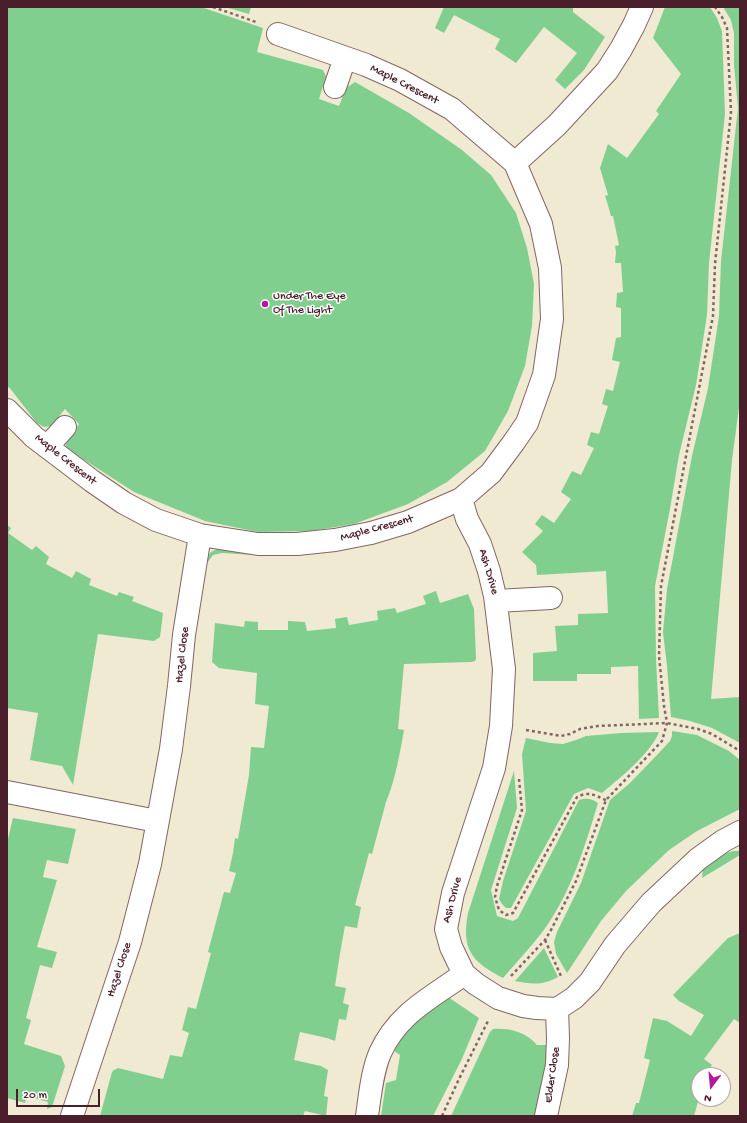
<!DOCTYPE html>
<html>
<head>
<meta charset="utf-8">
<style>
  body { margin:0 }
  #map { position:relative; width:747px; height:1123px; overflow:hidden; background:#efead1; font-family:"Gochi Hand",sans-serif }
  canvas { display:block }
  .frame { position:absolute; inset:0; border:8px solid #4a1f2b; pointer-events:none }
  .north { position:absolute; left:691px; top:1067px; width:40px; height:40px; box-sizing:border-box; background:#fff; border:1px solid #b7a5aa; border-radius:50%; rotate:196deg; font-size:11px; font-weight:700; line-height:16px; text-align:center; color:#4a1f2b }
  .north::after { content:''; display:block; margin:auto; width:14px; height:18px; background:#b5179e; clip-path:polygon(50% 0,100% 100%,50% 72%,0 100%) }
  .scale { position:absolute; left:16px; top:1089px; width:84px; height:18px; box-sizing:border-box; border:2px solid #4a1f2b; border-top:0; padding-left:5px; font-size:12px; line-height:14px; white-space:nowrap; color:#4a1f2b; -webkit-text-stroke:3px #fff; paint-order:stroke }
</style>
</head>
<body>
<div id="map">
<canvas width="747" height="1123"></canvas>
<div class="frame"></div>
<div class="north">N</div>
<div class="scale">20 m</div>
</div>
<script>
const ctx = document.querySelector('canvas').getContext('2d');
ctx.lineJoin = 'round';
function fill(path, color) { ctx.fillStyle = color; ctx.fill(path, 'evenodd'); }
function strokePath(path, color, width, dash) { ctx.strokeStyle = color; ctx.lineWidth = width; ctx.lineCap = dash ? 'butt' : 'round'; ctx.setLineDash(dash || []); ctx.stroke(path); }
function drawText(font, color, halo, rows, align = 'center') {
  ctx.font = font + ' "Gochi Hand",sans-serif'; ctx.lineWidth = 3; ctx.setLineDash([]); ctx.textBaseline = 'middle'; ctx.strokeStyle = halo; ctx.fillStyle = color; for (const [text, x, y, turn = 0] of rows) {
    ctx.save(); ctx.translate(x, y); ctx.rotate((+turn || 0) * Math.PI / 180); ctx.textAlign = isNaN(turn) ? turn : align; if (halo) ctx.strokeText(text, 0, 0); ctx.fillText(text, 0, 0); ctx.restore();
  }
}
fill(new Path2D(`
  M 7,7 L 201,7 L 263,28 L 257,52 L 323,70 L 326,76 L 319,99 L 339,106 L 346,88 L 355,82 L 409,113 L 462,150 L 491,175 L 516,213 L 527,248 L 534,284 L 532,326 L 525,366 L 508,411 L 485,451 L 447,482 L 408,504 L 354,524 L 311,531 L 258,532 L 205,521 L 134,492 L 66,448 L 66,441 L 79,424 L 65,409 L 51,426 L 44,427 L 37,423 L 9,387 L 7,389 Z
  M 225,7 L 251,7 L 249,14 Z
  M 444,7 L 573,7 L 573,12 L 605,37 L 584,70 L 565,89 L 555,80 L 577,53 L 544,27 L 516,63 L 495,49 L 500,39 L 454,15 L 444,33 L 435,28 Z
  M 665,7 L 710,7 L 717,18 L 722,31 L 725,114 L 709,263 L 707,315 L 696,385 L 679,455 L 670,509 L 655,586 L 656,659 L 659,718 L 639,719 L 638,666 L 611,667 L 611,674 L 577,674 L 577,681 L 533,681 L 533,653 L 557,651 L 555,626 L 578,625 L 578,614 L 608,613 L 606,571 L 537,575 L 536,565 L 522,552 L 543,531 L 535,524 L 542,515 L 554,523 L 571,499 L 561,492 L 572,471 L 581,475 L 594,448 L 587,445 L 591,432 L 599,434 L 608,406 L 602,404 L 606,389 L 613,391 L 620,362 L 612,360 L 616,338 L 621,337 L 621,308 L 616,307 L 617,293 L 623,292 L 621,263 L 615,263 L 616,252 L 615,246 L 619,245 L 613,216 L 611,216 L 608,205 L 605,196 L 608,195 L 600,168 L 608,144 L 627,158 L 659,114 L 656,111 L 681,74 L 653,38 Z
  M 723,7 L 740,7 L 740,400 L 732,460 L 711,699 L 740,697 L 740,743 L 712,728 L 690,721 L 671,717 L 667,666 L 663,632 L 667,589 L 692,456 L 708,388 L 719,316 L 721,261 L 738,108 L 734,65 L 734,33 L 731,20 Z
  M 7,525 L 11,528 L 8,533 L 32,550 L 36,546 L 49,557 L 46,564 L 72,578 L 76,571 L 91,579 L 89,585 L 117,596 L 119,592 L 134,597 L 132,601 L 163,613 L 160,637 L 154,641 L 98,634 L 73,785 L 62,766 L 30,760 L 38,713 L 7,708 Z
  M 221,547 L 253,549 L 254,555 L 222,553 L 213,555 L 208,562 L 204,561 L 211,552 Z
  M 436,591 L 440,603 L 468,594 L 474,609 L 476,659 L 475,661 L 471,662 L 404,664 L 398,729 L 404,730 C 400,753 395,781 386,802 L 372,854 L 369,853 L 355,905 L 361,907 L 357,928 L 345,926 C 341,946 338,966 335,986 L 346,988 L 343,1003 L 349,1005 L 346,1020 L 339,1019 L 335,1041 L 327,1038 L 300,1032 L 294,1060 L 321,1066 L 328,1070 L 324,1096 L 328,1097 L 326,1116 L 305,1111 L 303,1116 L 100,1116 L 112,1072 L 114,1070 L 118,1068 L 163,1079 L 170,1055 L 182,1057 L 189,1033 L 182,1030 L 188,1007 L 196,1009 L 211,953 L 208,952 L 224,892 L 230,893 L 236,873 L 229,871 L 233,853 L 235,838 L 238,839 L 249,775 L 251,747 L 264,748 L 269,706 L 255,704 L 257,673 L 219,668 L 212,662 L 215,623 L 244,627 L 245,621 L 258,622 L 258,630 L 288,630 L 288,621 L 305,622 L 307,631 L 336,628 L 335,619 L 347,617 L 349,625 L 378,620 L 377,611 L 395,608 L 397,613 L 426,604 L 423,596 Z
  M 672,731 L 697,735 L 729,751 L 740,760 L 740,809 L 697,831 L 669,850 L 626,891 L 601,921 L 567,973 L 556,954 L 554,942 L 557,932 L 581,883 L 610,800 L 630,783 L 657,755 L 670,741 L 672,736 Z
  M 659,732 C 651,753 620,778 602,793 L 588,788 L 574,794 L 511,908 L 506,908 L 502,904 L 499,899 L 503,881 L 526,811 L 522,754 L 526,738 L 550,743 L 563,744 L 576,740 L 586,736 L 621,733 Z
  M 514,771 L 517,808 L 491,890 L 497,916 L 513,921 L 518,918 L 579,800 C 586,798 591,798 598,803 C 586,843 573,886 550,921 C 537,941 519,959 503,978 C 483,967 466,958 466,932 C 466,926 467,919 468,913 Z
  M 13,818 L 76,829 L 68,864 L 47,860 L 43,877 L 57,880 L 37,947 L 57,952 L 52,968 L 40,965 L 26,1018 L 31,1020 L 24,1044 L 61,1056 L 65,1066 L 52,1107 L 47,1109 L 48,1102 L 27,1096 L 25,1103 L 7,1098 L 8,1090 L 7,1090 L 7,843 Z
  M 733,851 L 740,851 L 740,855 L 702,878 L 703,868 C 713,861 722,854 733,851 Z
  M 740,933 L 740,1023 L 734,1019 L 704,1059 L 712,1065 L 705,1075 L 699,1075 L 699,1098 L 694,1116 L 632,1116 L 636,1103 L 639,1103 L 650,1060 L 644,1058 L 653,1018 L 667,1021 L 691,1036 L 704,1015 L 679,1001 L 673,995 L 728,938 Z
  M 544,948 L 558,977 C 542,986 531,984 515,981 Z
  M 448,997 L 479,1018 L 461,1061 L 433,1116 L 381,1116 L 386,1083 L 396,1080 L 400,1055 L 394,1051 L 393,1048 L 405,1029 Z
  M 493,1029 C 510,1028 526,1032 537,1045 L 547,1045 L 549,1055 L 537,1116 L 451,1116 L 490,1032 Z`), '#80cf8e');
const minor = new Path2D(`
  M 335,87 L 345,58
  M 515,163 L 557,125 L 607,71 L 621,49 L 634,25 L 642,7
  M 7,410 L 34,437 L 92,481 L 124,503 L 156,520 L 200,535 L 258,544 L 297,544 L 335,540 L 371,533 L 408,522 L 461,499 L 491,473 L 514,442 L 527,423 L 544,375 L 552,319 L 550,268 L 541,224 L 515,163 L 452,109 L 400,80 L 366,65 L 278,34
  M 47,447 L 65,427
  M 461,499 L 467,519 L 480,544 L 489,571 L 495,596 L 504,669 L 501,726 L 494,768 L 453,893 L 446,929 L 451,947 L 464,974 L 476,984 L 498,998 L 523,1006 L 537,1008 L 557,1009 L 574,998 L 590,982 L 615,945 L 651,903 L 698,859 L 723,841 L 740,832
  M 496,601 L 551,598
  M 7,792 L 157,821
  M 72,1116 L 130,942 L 150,864 L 171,749 L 179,686 L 184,635 L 200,535
  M 367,1116 C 370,1095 372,1072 380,1053 C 398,1013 431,998 464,974
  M 546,1116 L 557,1065 L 558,1038 L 557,1009`);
strokePath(minor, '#846665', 24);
strokePath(new Path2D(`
  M 213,7 L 256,22
  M 526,730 L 561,736 L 570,734 L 580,729 L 598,726 L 667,723 L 698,729 L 712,734 L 740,751
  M 519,779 L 522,810 L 497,886 L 495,897 L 499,910 L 506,915 L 513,913 L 577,797 C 589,791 594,795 606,800
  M 545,940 L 561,976
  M 511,976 L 545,940 L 551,930 L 576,881 L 606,800 L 662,741 L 667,723 L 664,706 L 659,656 L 661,586 L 713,316 L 715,264 L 731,112 L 727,28 L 722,17 L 715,7
  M 442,1116 L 459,1079 L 488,1021`), '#846665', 2.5, [3, 3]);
strokePath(minor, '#fff', 22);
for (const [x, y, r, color] of [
  [265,304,4,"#b5179e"]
]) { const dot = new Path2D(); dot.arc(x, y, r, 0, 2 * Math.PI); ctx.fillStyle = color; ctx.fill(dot); strokePath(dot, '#fff', 1.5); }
drawText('12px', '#4a1f2b', '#fff', [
  ["Maple Crescent",404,85,27],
  ["Maple Crescent",65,460,38],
  ["Maple Crescent",377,529,-15],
  ["Ash Drive",488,572,74],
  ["Hazel Close",183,655,-84],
  ["Ash Drive",453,900,-75],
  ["Hazel Close",120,970,-72],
  ["Elder Close",553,1075,-82]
]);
drawText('12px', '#4a1f2b', '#fff', [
  ["Under The Eye",273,297],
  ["Of The Light",273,311]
], 'left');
</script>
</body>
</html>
